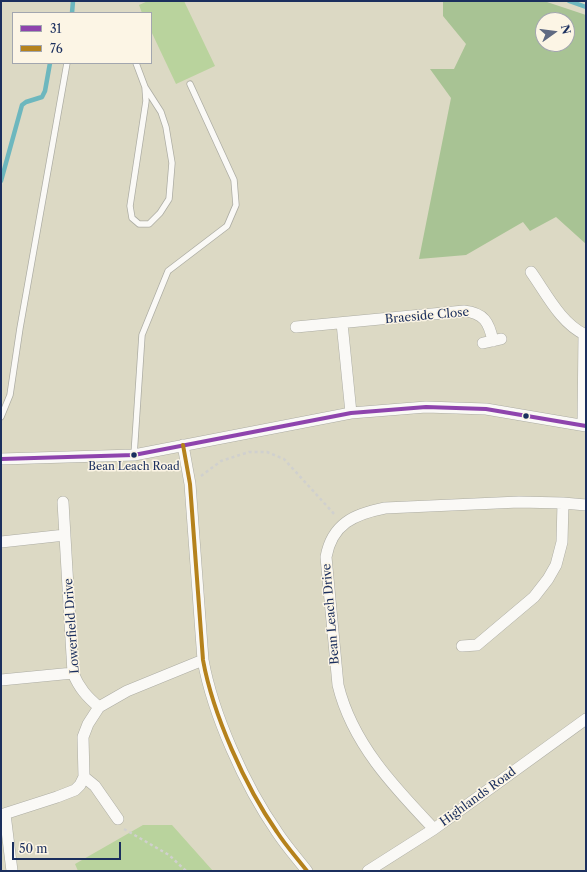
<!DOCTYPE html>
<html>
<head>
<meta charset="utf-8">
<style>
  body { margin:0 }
  #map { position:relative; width:587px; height:872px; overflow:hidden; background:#dcd9c4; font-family:"Libre Caslon Text",serif }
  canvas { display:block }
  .frame { position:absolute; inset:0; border:2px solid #1b2f5e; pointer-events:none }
  .legend { position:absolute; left:12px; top:12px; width:140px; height:52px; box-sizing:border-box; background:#fcf5e5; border:1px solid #a2a6af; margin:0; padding:5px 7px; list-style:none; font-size:12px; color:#1b2f5e }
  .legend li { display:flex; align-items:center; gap:8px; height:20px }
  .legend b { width:20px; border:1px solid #a2a6af }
  .north { position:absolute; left:535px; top:12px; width:40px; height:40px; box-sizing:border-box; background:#fcf5e5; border:1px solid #a2a6af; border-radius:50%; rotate:76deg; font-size:11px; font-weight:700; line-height:16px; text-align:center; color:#1b2f5e }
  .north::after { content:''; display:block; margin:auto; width:14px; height:18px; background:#5f6a82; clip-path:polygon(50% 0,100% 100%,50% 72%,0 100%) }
  .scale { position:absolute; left:12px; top:842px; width:109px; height:18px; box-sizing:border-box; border:2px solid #1b2f5e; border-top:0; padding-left:5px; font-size:12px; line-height:14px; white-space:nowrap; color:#1b2f5e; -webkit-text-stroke:3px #fcf5e5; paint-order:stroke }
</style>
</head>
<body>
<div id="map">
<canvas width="587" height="872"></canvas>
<div class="frame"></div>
<ul class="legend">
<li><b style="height:5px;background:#8e44ad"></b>31</li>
<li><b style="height:5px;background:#b5821c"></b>76</li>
</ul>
<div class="north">N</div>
<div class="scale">50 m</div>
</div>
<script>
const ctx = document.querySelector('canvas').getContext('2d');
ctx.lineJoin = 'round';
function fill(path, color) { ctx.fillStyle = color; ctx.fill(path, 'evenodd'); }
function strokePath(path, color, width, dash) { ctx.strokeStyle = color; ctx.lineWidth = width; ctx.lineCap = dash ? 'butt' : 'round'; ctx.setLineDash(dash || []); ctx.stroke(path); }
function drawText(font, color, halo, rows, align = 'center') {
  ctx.font = font + ' "Libre Caslon Text",serif'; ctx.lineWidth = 3; ctx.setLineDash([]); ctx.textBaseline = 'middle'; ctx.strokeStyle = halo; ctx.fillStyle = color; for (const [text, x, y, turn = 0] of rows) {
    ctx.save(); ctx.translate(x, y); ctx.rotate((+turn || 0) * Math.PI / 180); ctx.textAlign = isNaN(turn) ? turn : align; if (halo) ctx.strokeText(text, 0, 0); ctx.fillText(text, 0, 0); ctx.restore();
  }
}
fill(new Path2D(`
  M 148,1 L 184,1 L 215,66 L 176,84 L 151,31 L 151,13 L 142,13 L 139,5 Z
  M 143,825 L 172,825 L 213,871 L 78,871 L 75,864 Z`), '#b9d39d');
fill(new Path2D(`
  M 443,1 L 544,1 L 586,15 L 586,244 L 556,217 L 530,231 L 523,222 L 466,255 L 419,259 L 451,98 L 430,69 L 454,69 L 466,44 L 443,16 ZM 543,20 L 567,20 L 567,44 L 543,44 Z`), '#a8c394');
strokePath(new Path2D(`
  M 569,1 L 586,7
  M 72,13 L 73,1
  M 1,181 L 22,105 L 26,102 L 42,97 L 45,91 L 50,63`), '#6db7be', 4.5);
const service = new Path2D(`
  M 136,63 L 145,87 L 161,112 L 166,127 L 172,163 L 169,199 L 160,213 L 149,224 L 139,224 L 132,218 L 130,206 L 146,101 L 145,87
  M 1,417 L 10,395 L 20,328 L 67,63
  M 134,455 L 142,335 L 168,271 L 227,226 L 236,205 L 234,180 L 190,84`);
const minor = new Path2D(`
  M 531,272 C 546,293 561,324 586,335
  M 342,323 L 351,413
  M 296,327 L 464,311 C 484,313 489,322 493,341
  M 483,343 L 501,339
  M 583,424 L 584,334
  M 183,445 L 190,484 L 203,660 C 213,715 245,786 277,832 C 286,846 297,858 307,871
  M 1,459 L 134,455 L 351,413 L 426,407 L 486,409 L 586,426
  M 63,502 L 73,673 C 79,688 87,697 99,707
  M 1,542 L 65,535
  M 462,646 L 477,645 L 534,597 L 548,579 L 556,565 L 562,542 L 563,503
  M 1,680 L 73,673
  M 84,777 L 95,786 L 118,819
  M 5,814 L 12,871
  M 1,815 L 57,797 L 75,790 L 80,785 L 84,777 L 83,737 L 88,724 L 99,707 L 127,691 L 203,660
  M 434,829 C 394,787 352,743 338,685 L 326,557 C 332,524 354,514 385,508 L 519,502 L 563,503 L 586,505
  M 368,871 L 434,829 L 586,719`);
strokePath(service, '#acaca3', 7);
strokePath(minor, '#acaca3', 12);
strokePath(new Path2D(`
  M 136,1 L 139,1
  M 201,476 L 221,461 L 249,452 L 267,452 L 284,459 L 336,516
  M 124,829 L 169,855 L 186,871`), '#d0d0ce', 2.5, [3, 3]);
strokePath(service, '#faf9f6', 5.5);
strokePath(minor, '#faf9f6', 11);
strokePath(new Path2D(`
  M 1,459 L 134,455 L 351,413 L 426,407 L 486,409 L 586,426`), '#8e44ad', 4);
strokePath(new Path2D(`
  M 183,445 L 190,484 L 203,660 C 213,715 245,786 277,832 C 286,846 297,858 307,871`), '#b5821c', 4);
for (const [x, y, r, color] of [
  [526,416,3.5,"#1b2f5e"],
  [134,455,3.5,"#1b2f5e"]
]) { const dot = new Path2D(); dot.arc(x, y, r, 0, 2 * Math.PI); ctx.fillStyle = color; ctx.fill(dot); strokePath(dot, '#fcf5e5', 1.5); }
drawText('11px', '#1b2f5e', '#fcf5e5', [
  ["Bean Leach Road",134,467]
]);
drawText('12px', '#1b2f5e', '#fcf5e5', [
  ["Braeside Close",427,316,-5],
  ["Bean Leach Drive",331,614,-95],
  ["Lowerfield Drive",72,626,-94],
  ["Highlands Road",478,797,-36]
]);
</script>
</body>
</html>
